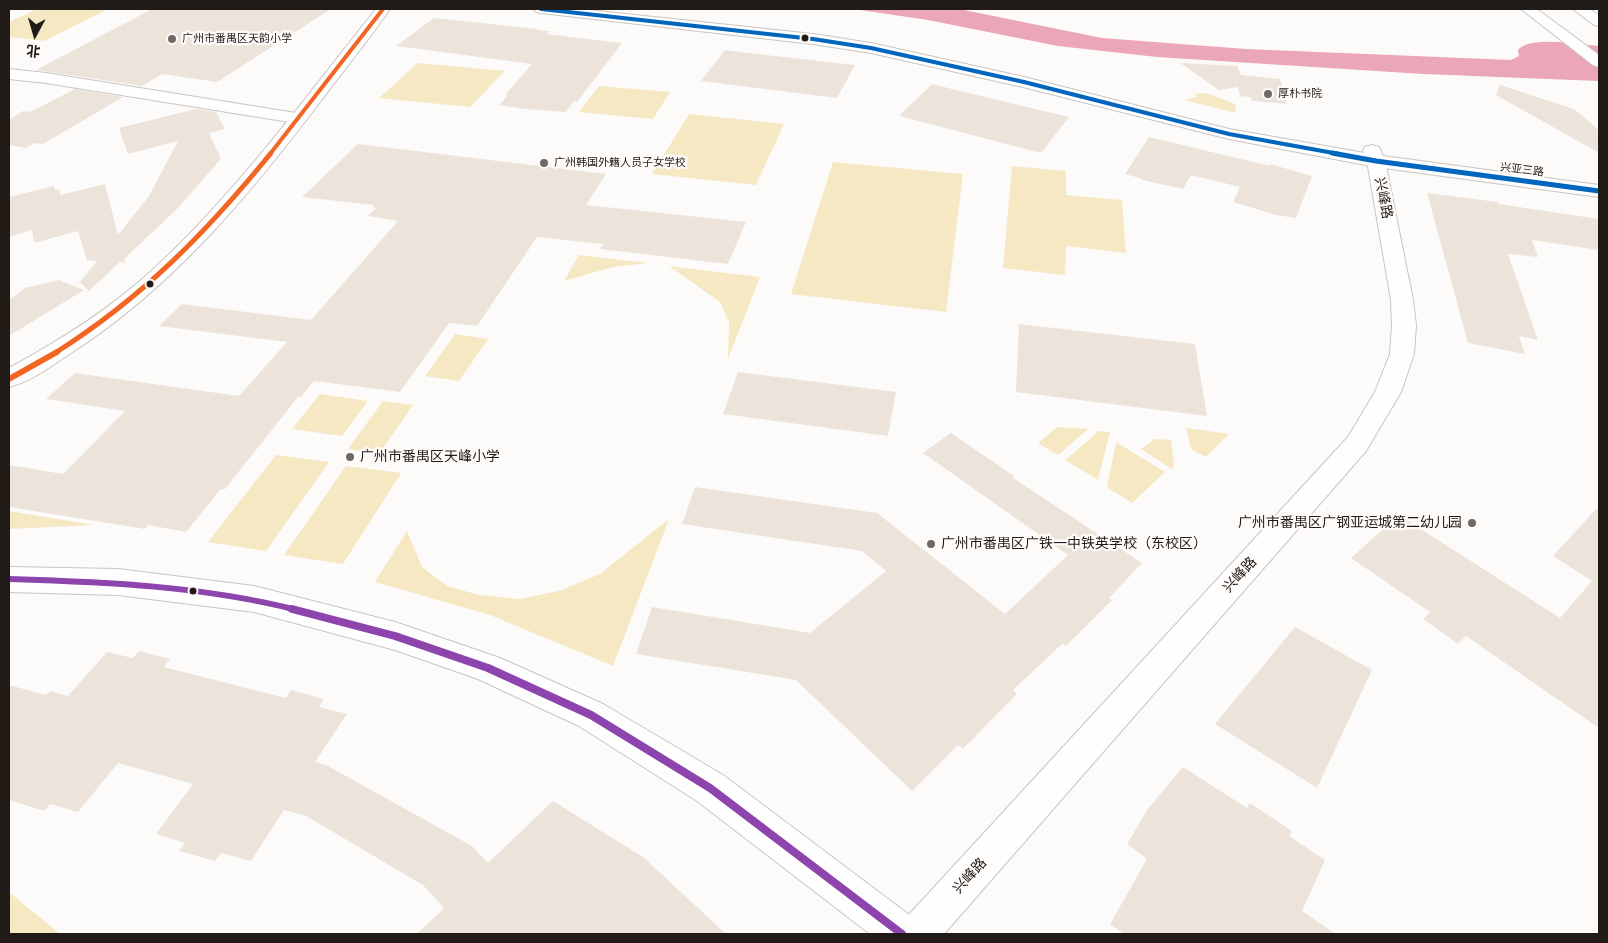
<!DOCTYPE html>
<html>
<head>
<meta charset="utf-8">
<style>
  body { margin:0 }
  #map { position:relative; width:1608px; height:943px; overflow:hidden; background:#fdfbfa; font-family:Karla,"Noto Sans SC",sans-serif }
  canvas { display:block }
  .frame { position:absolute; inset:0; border:10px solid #211b18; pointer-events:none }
  .north { position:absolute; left:10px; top:10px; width:50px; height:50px; -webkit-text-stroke:4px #fefbf9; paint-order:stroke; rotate:186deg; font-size:14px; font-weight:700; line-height:20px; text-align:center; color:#211b18 }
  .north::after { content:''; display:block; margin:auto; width:18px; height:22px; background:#211b18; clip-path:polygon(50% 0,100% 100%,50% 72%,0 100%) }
</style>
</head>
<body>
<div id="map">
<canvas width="1608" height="943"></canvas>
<div class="frame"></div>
<div class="north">北</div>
</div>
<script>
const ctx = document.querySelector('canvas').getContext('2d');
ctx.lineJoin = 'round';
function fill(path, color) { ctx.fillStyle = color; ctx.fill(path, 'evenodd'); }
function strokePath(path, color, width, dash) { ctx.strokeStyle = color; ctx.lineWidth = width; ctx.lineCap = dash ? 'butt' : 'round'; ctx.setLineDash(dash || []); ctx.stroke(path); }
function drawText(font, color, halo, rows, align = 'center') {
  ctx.font = font + ' Karla,"Noto Sans SC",sans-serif'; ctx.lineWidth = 4.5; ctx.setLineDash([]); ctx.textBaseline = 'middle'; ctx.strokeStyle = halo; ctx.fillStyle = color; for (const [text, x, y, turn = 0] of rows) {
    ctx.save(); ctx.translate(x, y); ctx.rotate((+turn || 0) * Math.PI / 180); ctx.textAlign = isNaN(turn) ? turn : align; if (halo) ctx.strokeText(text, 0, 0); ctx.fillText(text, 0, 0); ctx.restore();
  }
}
fill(new Path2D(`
  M 37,9 L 108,9 L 44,41 L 9,37 L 9,22 Z
  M 418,63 L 505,71 L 470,107 L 379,98 Z
  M 599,86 L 670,92 L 653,119 L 579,112 Z
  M 1207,93 L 1235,104 L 1236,113 L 1184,100 L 1197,97 L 1194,94 Z
  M 689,114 L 784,124 L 756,185 L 652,174 Z
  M 833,162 L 963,174 L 946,312 L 791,294 Z
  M 1012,166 L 1066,171 L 1066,195 L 1122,200 L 1126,253 L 1066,246 L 1065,275 L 1003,268 Z
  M 579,255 L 648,263 L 613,267 L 564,281 Z
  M 669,266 L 760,277 L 728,359 L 729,322 L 720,302 Z
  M 455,334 L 488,339 L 459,381 L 425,376 Z
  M 320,394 L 368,401 L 342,436 L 292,429 Z
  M 383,401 L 413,405 L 379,454 L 348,449 Z
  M 1057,427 L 1088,429 L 1058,455 L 1038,443 Z
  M 1186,428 L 1229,434 L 1206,457 L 1191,449 Z
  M 1099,431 L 1110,432 L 1098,480 L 1065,460 Z
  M 1155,439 L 1171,440 L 1174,465 L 1172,469 L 1141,449 Z
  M 1116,442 L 1165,472 L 1132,503 L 1107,487 Z
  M 276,455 L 329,462 L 266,551 L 208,542 Z
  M 346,466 L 401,473 L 343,564 L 284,555 Z
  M 9,511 L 94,525 L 9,529 Z
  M 669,519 L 613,666 L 490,615 L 375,582 L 407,531 L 422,567 L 447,586 L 479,595 L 519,599 L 559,591 L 600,574 Z
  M 9,892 L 60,934 L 9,934 Z`), '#f5e8c2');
fill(new Path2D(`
  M 853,9 L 959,9 L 1102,38 L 1246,49 L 1511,60 L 1519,56 L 1518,50 C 1531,35 1579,45 1599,46 L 1599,81 L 1423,74 L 1157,57 L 1058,46 L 928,20 Z`), '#eba6b8');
fill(new Path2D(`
  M 152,9 L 331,9 L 217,82 L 162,74 L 142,86 L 36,70 Z
  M 434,18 L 538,29 L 537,30 L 550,31 L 546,34 L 622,43 L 577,102 L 574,101 L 566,112 L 524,109 L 499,105 L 508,95 L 505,95 L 532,64 L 396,46 Z
  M 725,50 L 739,52 L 855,65 L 837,98 L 701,81 Z
  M 1180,63 L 1237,66 L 1241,75 L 1280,79 L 1287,104 L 1252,101 L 1251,97 L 1240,96 L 1238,87 L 1219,90 Z
  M 932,84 L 964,92 L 1069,117 L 1041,153 L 899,116 Z
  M 1500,85 L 1574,109 L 1599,130 L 1599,153 L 1496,95 Z
  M 75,89 L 123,97 L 43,144 L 34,143 L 26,148 L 9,145 L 9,120 L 23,111 L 30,112 Z
  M 196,109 L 216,112 L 225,129 L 209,133 L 221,159 L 178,208 L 124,259 L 125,263 L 120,262 L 89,291 L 80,282 L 97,261 L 87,260 L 78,231 L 34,243 L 32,230 L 9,237 L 9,197 L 54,186 L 55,190 L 59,189 L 60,195 L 105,184 L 118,235 L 149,196 L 178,141 L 128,154 L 119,128 Z
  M 1149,137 L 1270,166 L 1270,164 L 1312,176 L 1296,218 L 1276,215 L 1233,202 L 1240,187 L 1191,175 L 1183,189 L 1142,180 L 1143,179 L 1125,174 Z
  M 358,144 L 606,174 L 586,205 L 746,222 L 728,264 L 600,249 L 603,244 L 537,237 L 477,326 L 449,323 L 400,392 L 314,381 L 301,397 L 298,397 L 225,489 L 221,489 L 186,532 L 148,525 L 145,529 L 9,507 L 9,465 L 63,474 L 125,411 L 46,399 L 75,373 L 239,396 L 287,342 L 159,326 L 182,304 L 311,320 L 398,221 L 368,216 L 376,208 L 372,207 L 374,205 L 302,197 Z
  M 1427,193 L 1498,202 L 1499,204 L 1599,219 L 1599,250 L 1532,240 L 1538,257 L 1508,254 L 1538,340 L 1519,336 L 1525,354 L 1468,343 Z
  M 59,280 L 84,290 L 9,336 L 9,300 L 25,288 Z
  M 1019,324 L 1195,344 L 1207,416 L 1016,392 Z
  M 738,372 L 896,392 L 888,436 L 723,414 Z
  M 951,433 L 1014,476 L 1013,478 L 1142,563 L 1109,598 L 1112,600 L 1066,646 L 1063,643 L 1013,690 L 1017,694 L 963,749 L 958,745 L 912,791 L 796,680 L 636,654 L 652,607 L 810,633 L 886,571 L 862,551 L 682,524 L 695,487 L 877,513 L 1005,614 L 1068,555 L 923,453 Z
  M 1599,506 L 1599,728 L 1466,636 L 1458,644 L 1423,619 L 1430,612 L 1351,558 L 1399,515 L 1560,618 L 1592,581 L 1553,556 Z
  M 1295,627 L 1372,670 L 1317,788 L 1215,724 Z
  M 139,651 L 170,659 L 164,667 L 258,691 L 286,698 L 291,690 L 324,699 L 319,707 L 347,714 L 315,762 L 328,766 L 472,846 L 488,863 L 553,801 L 643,857 L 726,934 L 417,934 L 444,908 L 423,885 L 306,816 L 284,810 L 251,861 L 221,853 L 215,861 L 179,851 L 185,843 L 156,834 L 193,784 L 118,763 L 78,812 L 50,804 L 44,811 L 9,800 L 9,685 L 46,695 L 50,691 L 68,696 L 107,652 L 133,658 Z
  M 1183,767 L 1247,808 L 1250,803 L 1292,831 L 1289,836 L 1325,860 L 1302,911 L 1336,934 L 1124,934 L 1110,924 L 1147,859 L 1127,844 L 1147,810 Z`), '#ece4db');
const street = new Path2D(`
  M 9,69 L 46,73 L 296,113 L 302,114 L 305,118 L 302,122 L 296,123 L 46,83 L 9,79 Z
  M 1372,145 L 1379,147 L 1385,161 L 1413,300 L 1416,325 L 1414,354 L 1401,392 L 1366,451 L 944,934 L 898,934 L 904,920 L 1348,437 L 1375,392 L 1390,354 L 1392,325 L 1391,300 L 1367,161 L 1363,151 L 1365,147 Z`);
const secondary = new Path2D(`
  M 376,9 L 390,9 C 368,41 343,71 320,102 C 248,197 172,288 71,353 C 52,365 31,382 9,387 L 9,368 C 59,341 107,311 149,273 C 235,195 304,99 376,9 Z
  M 534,9 L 579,9 L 813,34 L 871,43 L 1024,77 L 1229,129 L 1376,155 L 1599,185 L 1599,197 L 1376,167 L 1229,139 L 1023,87 L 871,53 L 813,44 L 541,13 L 536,12 Z
  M 1521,9 L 1537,9 L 1599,55 L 1599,67 L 1593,65 Z
  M 1573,9 L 1589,9 L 1599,15 L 1599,26 L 1594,25 Z
  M 9,567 L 118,569 L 254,586 L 395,622 L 500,658 L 603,704 L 723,775 L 916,920 L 922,934 L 870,934 L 697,801 L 579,726 L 478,679 L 395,650 L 254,612 L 118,595 L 9,592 Z`);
strokePath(street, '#c9c5c2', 2);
strokePath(secondary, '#c9c5c2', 2);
fill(street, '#fffefe');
fill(secondary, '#fffefe');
strokePath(new Path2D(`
  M 270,154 L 383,9`), '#f26522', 4);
strokePath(new Path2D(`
  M 55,353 C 142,298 206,233 271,153`), '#f26522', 5);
strokePath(new Path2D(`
  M 9,379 L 57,352`), '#f26522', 6);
strokePath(new Path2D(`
  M 9,579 C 106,582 203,586 297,610`), '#8e44ad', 6);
strokePath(new Path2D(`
  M 292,609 L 395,636 L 488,668 L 591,715 L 710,788 L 902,934`), '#8e44ad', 8);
strokePath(new Path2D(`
  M 541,9 L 813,39 L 871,48 L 1024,82 L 1229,134 L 1339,154`), '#0065bd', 4);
strokePath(new Path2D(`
  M 1332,153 L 1376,161 L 1599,191`), '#0065bd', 5);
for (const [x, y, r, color] of [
  [805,38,4.5,"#211b18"],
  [172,39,5,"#6e6967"],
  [1268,94,5,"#6e6967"],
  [544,163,5,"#6e6967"],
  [150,284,4.5,"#211b18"],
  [350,457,5,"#6e6967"],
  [1472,523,5,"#6e6967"],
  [931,544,5,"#6e6967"],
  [193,591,4.5,"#211b18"]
]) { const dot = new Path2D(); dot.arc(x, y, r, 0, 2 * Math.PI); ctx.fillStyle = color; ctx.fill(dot); strokePath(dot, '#fefbf9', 2); }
drawText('11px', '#211b18', '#fefbf9', [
  ["广州市番禺区天韵小学",182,39],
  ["厚朴书院",1278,94],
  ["广州韩国外籍人员子女学校",554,163]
], 'left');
drawText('11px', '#211b18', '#fefbf9', [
  ["兴亚三路",1522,170,7]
]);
drawText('14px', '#211b18', '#fefbf9', [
  ["兴峰路",1383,198,79],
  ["兴峰路",1240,575,-48],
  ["兴峰路",970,876,-48]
]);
drawText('14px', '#211b18', '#fefbf9', [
  ["广州市番禺区天峰小学",360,457],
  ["广州市番禺区广钢亚运城第二幼儿园",1462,523,"right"],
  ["广州市番禺区广铁一中铁英学校（东校区）",941,544]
], 'left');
</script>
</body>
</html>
